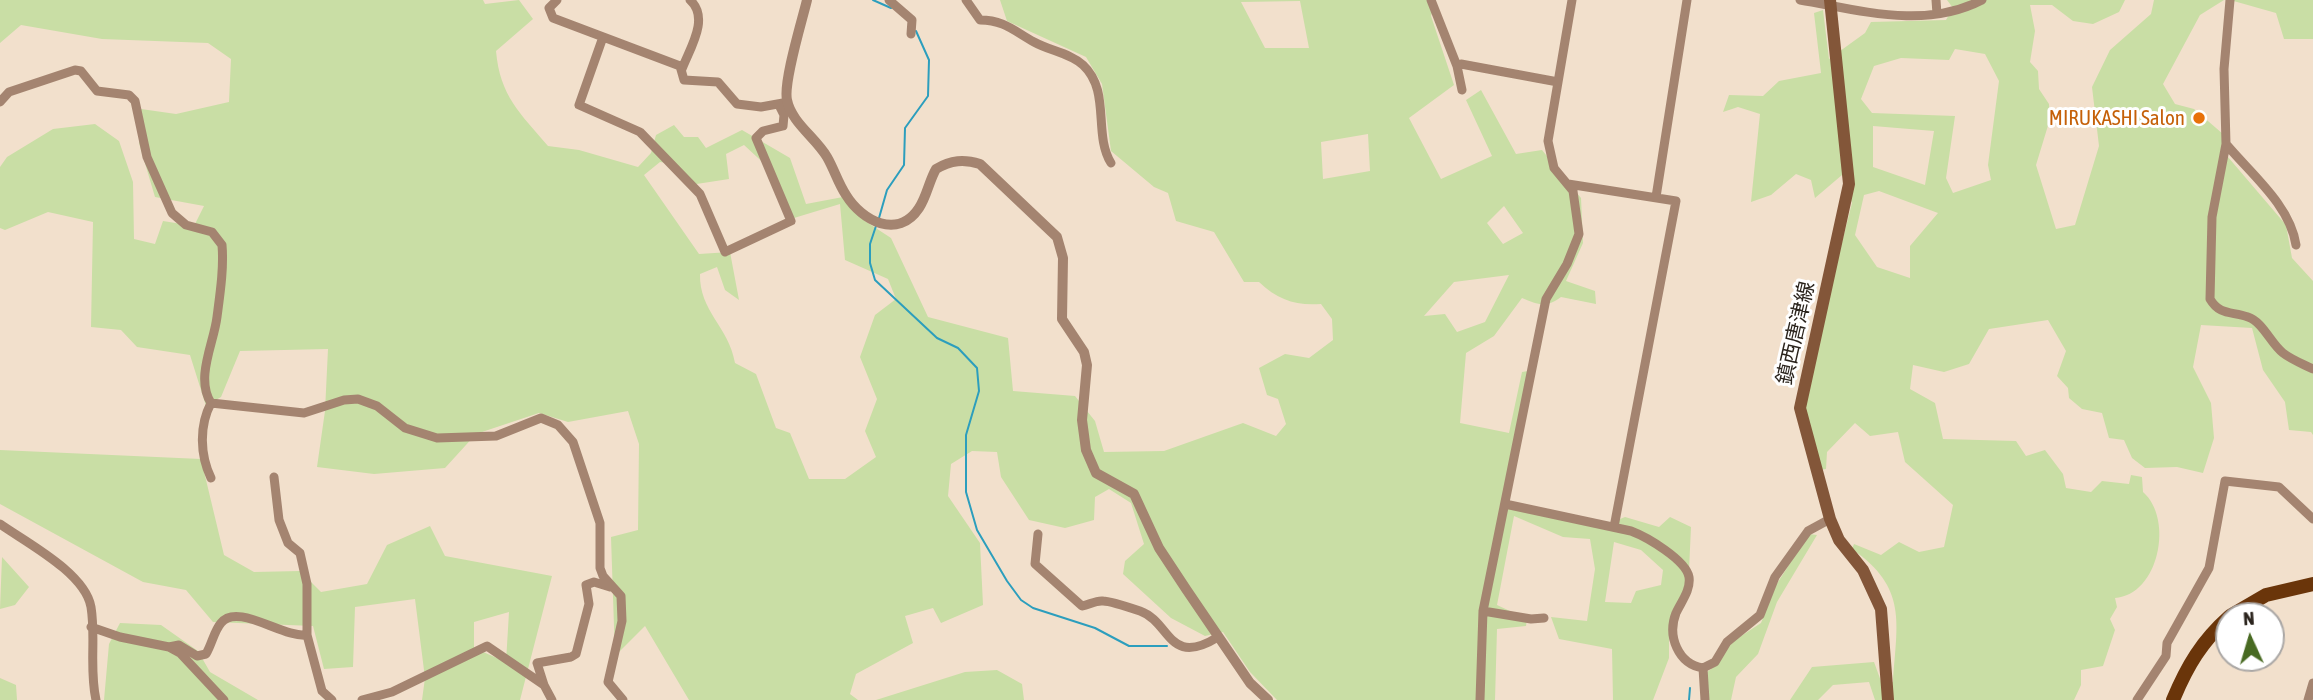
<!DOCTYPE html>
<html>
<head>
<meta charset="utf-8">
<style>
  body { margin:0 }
  #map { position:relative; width:2313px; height:700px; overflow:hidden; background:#f2e0cc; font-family:"Asap Condensed",sans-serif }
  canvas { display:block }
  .north { position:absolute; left:2215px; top:602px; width:70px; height:70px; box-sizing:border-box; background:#fff; border:2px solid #aaa7a5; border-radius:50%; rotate:356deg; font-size:19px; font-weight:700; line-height:28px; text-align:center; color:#2b241d }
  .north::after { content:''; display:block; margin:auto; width:24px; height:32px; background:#486a22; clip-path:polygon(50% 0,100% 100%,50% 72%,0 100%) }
</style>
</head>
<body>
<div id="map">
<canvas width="2313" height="700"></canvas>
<div class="north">N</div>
</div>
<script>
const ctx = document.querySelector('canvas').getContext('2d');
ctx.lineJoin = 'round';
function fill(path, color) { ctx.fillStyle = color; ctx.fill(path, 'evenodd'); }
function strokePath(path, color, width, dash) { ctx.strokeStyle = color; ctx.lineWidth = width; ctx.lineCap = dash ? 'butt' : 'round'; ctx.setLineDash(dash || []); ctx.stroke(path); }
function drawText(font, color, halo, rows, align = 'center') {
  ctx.font = font + ' "Asap Condensed","Noto Sans JP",sans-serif'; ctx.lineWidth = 6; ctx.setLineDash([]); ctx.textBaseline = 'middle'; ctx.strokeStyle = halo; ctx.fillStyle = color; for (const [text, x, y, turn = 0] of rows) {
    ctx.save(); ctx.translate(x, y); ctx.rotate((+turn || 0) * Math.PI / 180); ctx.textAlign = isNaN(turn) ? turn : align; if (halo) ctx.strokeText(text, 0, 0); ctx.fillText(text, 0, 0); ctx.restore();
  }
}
fill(new Path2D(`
  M 0,0 L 483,0 L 485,4 L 519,0 L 533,19 L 496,51 C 500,96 520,113 548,146 L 579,150 L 638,167 L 651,153 L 656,135 L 674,125 L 684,137 L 698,137 L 706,148 L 742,130 L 790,158 L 806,204 L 843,197 L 865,221 L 891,238 L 928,317 L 1008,338 L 1013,391 L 1075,396 L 1095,421 L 1104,452 L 1164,451 L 1243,423 L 1276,436 L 1286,424 L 1278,399 L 1267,395 L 1259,368 L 1285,354 L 1309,358 L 1333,340 L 1332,319 L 1321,304 C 1296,306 1278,300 1259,282 L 1244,282 L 1214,232 L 1176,221 L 1168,193 L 1154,187 L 1111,151 L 1102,84 L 1086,57 L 1007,21 L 1000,0 L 1436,0 L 1431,16 L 1454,85 L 1409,118 L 1441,179 L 1492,156 L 1466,100 L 1481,90 L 1516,154 L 1542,150 L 1581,198 L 1583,243 L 1566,281 L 1595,291 L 1596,304 L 1561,297 C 1547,308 1538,305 1522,298 L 1494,336 L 1466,353 L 1460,423 L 1509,433 L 1522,372 L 1528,371 L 1503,503 L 1603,526 L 1625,517 L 1659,527 L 1670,517 L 1691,527 L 1688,592 L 1669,626 L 1669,658 L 1653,700 L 1613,700 L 1612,649 L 1559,639 L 1551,617 L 1587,621 L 1595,569 L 1590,539 L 1563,537 L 1514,516 L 1497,605 L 1527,619 L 1526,626 L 1497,629 L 1495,700 L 1277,700 L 1250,672 L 1223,632 L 1205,636 L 1171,618 L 1123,574 L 1125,561 L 1144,544 L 1131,503 L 1109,489 L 1095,497 L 1094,520 L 1065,528 L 1029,520 L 1001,477 L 997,452 L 972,451 L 951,464 L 948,496 L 980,543 L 983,605 L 941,623 L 933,608 L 905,616 L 913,643 L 856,674 L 850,694 L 858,700 L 689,700 L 645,626 L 615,656 L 611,537 L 638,530 L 639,444 L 628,411 L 568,422 L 539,413 L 476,434 L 445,468 L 374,474 L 317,467 L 325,411 L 328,349 L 240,351 L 221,397 L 206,406 L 190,355 L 137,347 L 121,330 L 91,327 L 93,222 L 48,212 L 5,230 L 0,228 L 0,167 L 7,157 L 53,129 L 95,124 L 119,141 L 133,182 L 134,239 L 155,244 L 163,221 L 194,226 L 204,206 L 155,197 L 139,143 L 141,109 L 176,114 L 229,102 L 231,59 L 208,43 L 102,39 L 21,25 L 0,43 ZM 1300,1 L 1309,48 L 1265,48 L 1241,2 ZM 1368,134 L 1370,171 L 1323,179 L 1321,142 ZM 744,145 L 770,169 L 794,218 L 840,204 L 845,260 L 888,279 L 896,299 L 875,315 L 860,357 L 877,399 L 865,431 L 876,457 L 845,479 L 809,479 L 790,433 L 776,428 L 756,374 L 735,363 C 729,327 699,311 700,274 L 717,267 L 725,290 L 739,300 L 730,252 L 699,254 L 644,175 L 660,162 L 675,164 L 690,185 L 729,179 L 726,154 ZM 1504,206 L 1523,233 L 1503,244 L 1487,223 ZM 1509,275 L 1485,322 L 1457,332 L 1445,314 L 1424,316 L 1454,282 ZM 1614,542 L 1641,550 L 1663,570 L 1661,585 L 1636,591 L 1631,603 L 1605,602 Z
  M 1947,0 L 2125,0 L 2119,12 L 2093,24 L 2073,21 L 2052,5 L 2030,5 L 2035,31 L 2030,62 L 2038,71 L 2039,89 L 2049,104 L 2050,119 L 2036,165 L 2056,229 L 2075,225 L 2099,146 L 2092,87 L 2110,50 L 2151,14 L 2154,0 L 2224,0 L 2200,15 L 2163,84 L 2175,104 L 2194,109 L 2223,134 L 2222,150 L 2286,225 L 2292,258 L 2313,281 L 2313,435 L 2311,432 L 2289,430 L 2285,402 L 2263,370 L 2252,328 L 2201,325 L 2193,367 L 2211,403 L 2214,438 L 2203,473 L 2177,467 L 2145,468 L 2132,458 L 2124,440 L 2109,438 L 2102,413 L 2082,409 L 2069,398 L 2068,388 L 2057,376 L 2066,351 L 2048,320 L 1989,329 L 1969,364 L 1944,372 L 1913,365 L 1910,389 L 1935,403 L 1943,439 L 2016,441 L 2026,456 L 2045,450 L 2063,474 L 2066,488 L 2091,492 L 2102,481 L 2129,484 L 2131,475 L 2142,477 L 2143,492 C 2174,519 2159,595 2115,598 L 2117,607 L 2110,619 L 2115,630 L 2103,666 L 2081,670 L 2081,685 L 2074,700 L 1875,700 L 1869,682 L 1833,685 L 1818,700 L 1790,700 L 1812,667 L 1874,662 L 1882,684 L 1893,682 C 1897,622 1908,588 1852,549 L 1854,544 L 1881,555 L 1899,542 L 1919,552 L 1944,547 L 1953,505 L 1905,462 L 1898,432 L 1870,436 L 1855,423 L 1827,452 L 1826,469 L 1819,470 L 1804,414 L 1805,387 L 1852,203 L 1842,175 L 1815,198 L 1811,180 L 1796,174 L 1771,195 L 1751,202 L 1760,114 L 1738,107 L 1723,112 L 1729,95 L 1763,96 L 1779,81 L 1821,73 L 1814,13 L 1823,10 L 1829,59 L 1865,33 L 1871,22 L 1946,20 L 1953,8 ZM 1955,49 L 1985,54 L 1999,81 L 1988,165 L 1991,180 L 1953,193 L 1946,178 L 1955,116 L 1872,113 L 1861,99 L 1874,66 L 1901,58 L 1949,60 ZM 1873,126 L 1934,131 L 1925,185 L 1873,167 ZM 1879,191 L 1938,213 L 1910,246 L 1910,278 L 1877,267 L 1855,235 L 1864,195 Z
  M 2230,0 L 2313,0 L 2313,39 L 2284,39 L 2276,13 Z
  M 0,450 L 201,459 L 224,555 L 254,572 L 300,571 L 321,592 L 367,584 L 387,545 L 430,526 L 445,556 L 552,576 L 520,700 L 422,700 L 425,678 L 415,599 L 355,607 L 353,667 L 324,669 L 313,626 L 213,622 L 186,590 L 143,582 L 0,504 ZM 509,612 L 506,662 L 474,648 L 474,622 Z
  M 1809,534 L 1817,535 L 1777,602 L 1758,654 L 1736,677 L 1731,700 L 1708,700 L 1707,672 L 1718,664 L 1729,644 L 1761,623 L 1776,585 Z
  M 2,557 L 29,587 L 15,605 L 0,609 Z
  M 120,623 L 161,625 L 198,651 L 210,672 L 258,700 L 104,700 L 109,644 Z
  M 997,670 L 1022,684 L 1024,700 L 876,700 L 965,672 Z
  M 0,678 L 16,685 L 17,700 L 0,700 Z`), '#c9dea5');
strokePath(new Path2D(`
  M 873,0 L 891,8
  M 879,218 L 887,190 L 904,165 L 905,128 L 928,96 L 929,60 L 916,31
  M 876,226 L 870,244 L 870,263 L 875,280 L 937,338 L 958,348 L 977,368 L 979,391 L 966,435 L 966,492 L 977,530 L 1007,581 L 1021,600 L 1033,608 L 1095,628 L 1129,646 L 1167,646
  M 1689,700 L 1690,688`), '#2c9ebd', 2);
strokePath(new Path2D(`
  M 557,0 L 549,8 L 553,18 L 680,66 L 684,80 L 718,82 L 737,104 L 761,107 L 783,103
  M 889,0 L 912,20 L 911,34
  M 966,0 L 980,20 C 1004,20 1014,31 1034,42 C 1050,51 1070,53 1083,65 C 1111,91 1093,134 1111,163
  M 1431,0 L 1457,66
  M 1800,0 C 1860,10 1924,30 1982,0
  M 1936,0 L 1937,14
  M 2230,0 L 2224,69 L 2226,144 L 2212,217 L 2210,299 C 2220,316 2232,311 2248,317 C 2263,322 2271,344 2283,353 C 2292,360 2303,364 2313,369
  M 603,37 L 579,105 L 640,132 L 700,194 L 725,252 L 791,221 L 756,138 L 763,131 L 783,126 L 784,115 L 779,105
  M 682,69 C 690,48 710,18 690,0
  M 1462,90 L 1457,66 L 1461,64 L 1558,82
  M 0,102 L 9,92 L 75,70 L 81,71 L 97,91 L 129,95 L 135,101 L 147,157 L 172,213 L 186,225 L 212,232 L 222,245 C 224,268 220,294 217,317 C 214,343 195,378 211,403 L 304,413 L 344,400 L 358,399 L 377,406 L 405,428 L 437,438 L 496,436 L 541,418 L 558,425 L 573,442 L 600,523 L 600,568 L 603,576 L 621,596 L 622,621 L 608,682 L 623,700
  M 2226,144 C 2251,174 2290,205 2296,245
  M 1568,184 L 1676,201 L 1614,527
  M 1656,197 L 1687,0
  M 274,477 L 279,520 L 288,543 L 300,553 L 307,584 L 307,635
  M 211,478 C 200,455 199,426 211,403
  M 1505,504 L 1631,531 C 1647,537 1686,560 1689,577 C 1691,590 1681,602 1676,613 C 1667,636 1678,664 1703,668 L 1715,662 L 1727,642 L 1760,615 L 1775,577 L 1808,531 L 1830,519
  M 0,524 C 27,543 85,573 91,607 C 96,638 89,669 96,700
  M 1038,534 L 1035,564 L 1082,606 C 1089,605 1096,600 1103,601 C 1109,601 1134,609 1140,611 C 1171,622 1168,668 1218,637
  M 1483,611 L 1531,619 L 1544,618
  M 91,627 L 120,637 L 169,647 L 180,653 L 224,700
  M 169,647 L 179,645 L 197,656 L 206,654 C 212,644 214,631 221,623 C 237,602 283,638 307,635 L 322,691 L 332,700
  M 1703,668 L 1705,700
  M 544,685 L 537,663 L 571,657 L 576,654 L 589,604 L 586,585 L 594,582 L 610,587
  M 362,700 L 392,692 L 487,646 L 544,685 L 552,700
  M 1480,700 L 1483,611 L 1546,299 L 1567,264 L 1579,234 L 1573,191 L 1554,168 L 1548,141 L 1572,0
  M 2137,700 L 2166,656 L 2167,643 L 2209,568 L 2225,481 L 2279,487 L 2313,519
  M 2308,700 L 2313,683`), '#a48470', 9);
strokePath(new Path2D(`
  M 807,0 C 802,21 783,82 787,100 C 791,122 816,138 827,157 C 834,169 838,183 846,195 C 862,221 898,240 919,208 C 927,196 929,181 936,169 C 951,160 964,159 980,164 L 1057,237 L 1063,258 L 1062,319 L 1084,352 L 1087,365 L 1082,420 L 1086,450 L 1096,473 L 1134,494 L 1159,548 L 1186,589 L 1250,683 L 1268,700`), '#a48470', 10);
strokePath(new Path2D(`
  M 1830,0 L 1849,184 L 1800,408 L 1830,519 L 1839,540 L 1863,570 L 1881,609 L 1888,700`), '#835639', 12);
strokePath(new Path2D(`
  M 2230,616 L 2266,595 L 2313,584
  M 2173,700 C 2187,666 2202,641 2229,617`), '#6a350a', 14);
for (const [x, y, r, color] of [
  [2199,118,7,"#e8710a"]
]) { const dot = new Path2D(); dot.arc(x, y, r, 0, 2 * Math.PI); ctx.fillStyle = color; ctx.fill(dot); strokePath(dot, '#fff', 2.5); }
drawText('21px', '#c56008', '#fff', [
  ["MIRUKASHI Salon",2185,118]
], 'right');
drawText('21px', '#2b241d', '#fff', [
  ["鎮西唐津線",1796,333,-77]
]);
</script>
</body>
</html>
